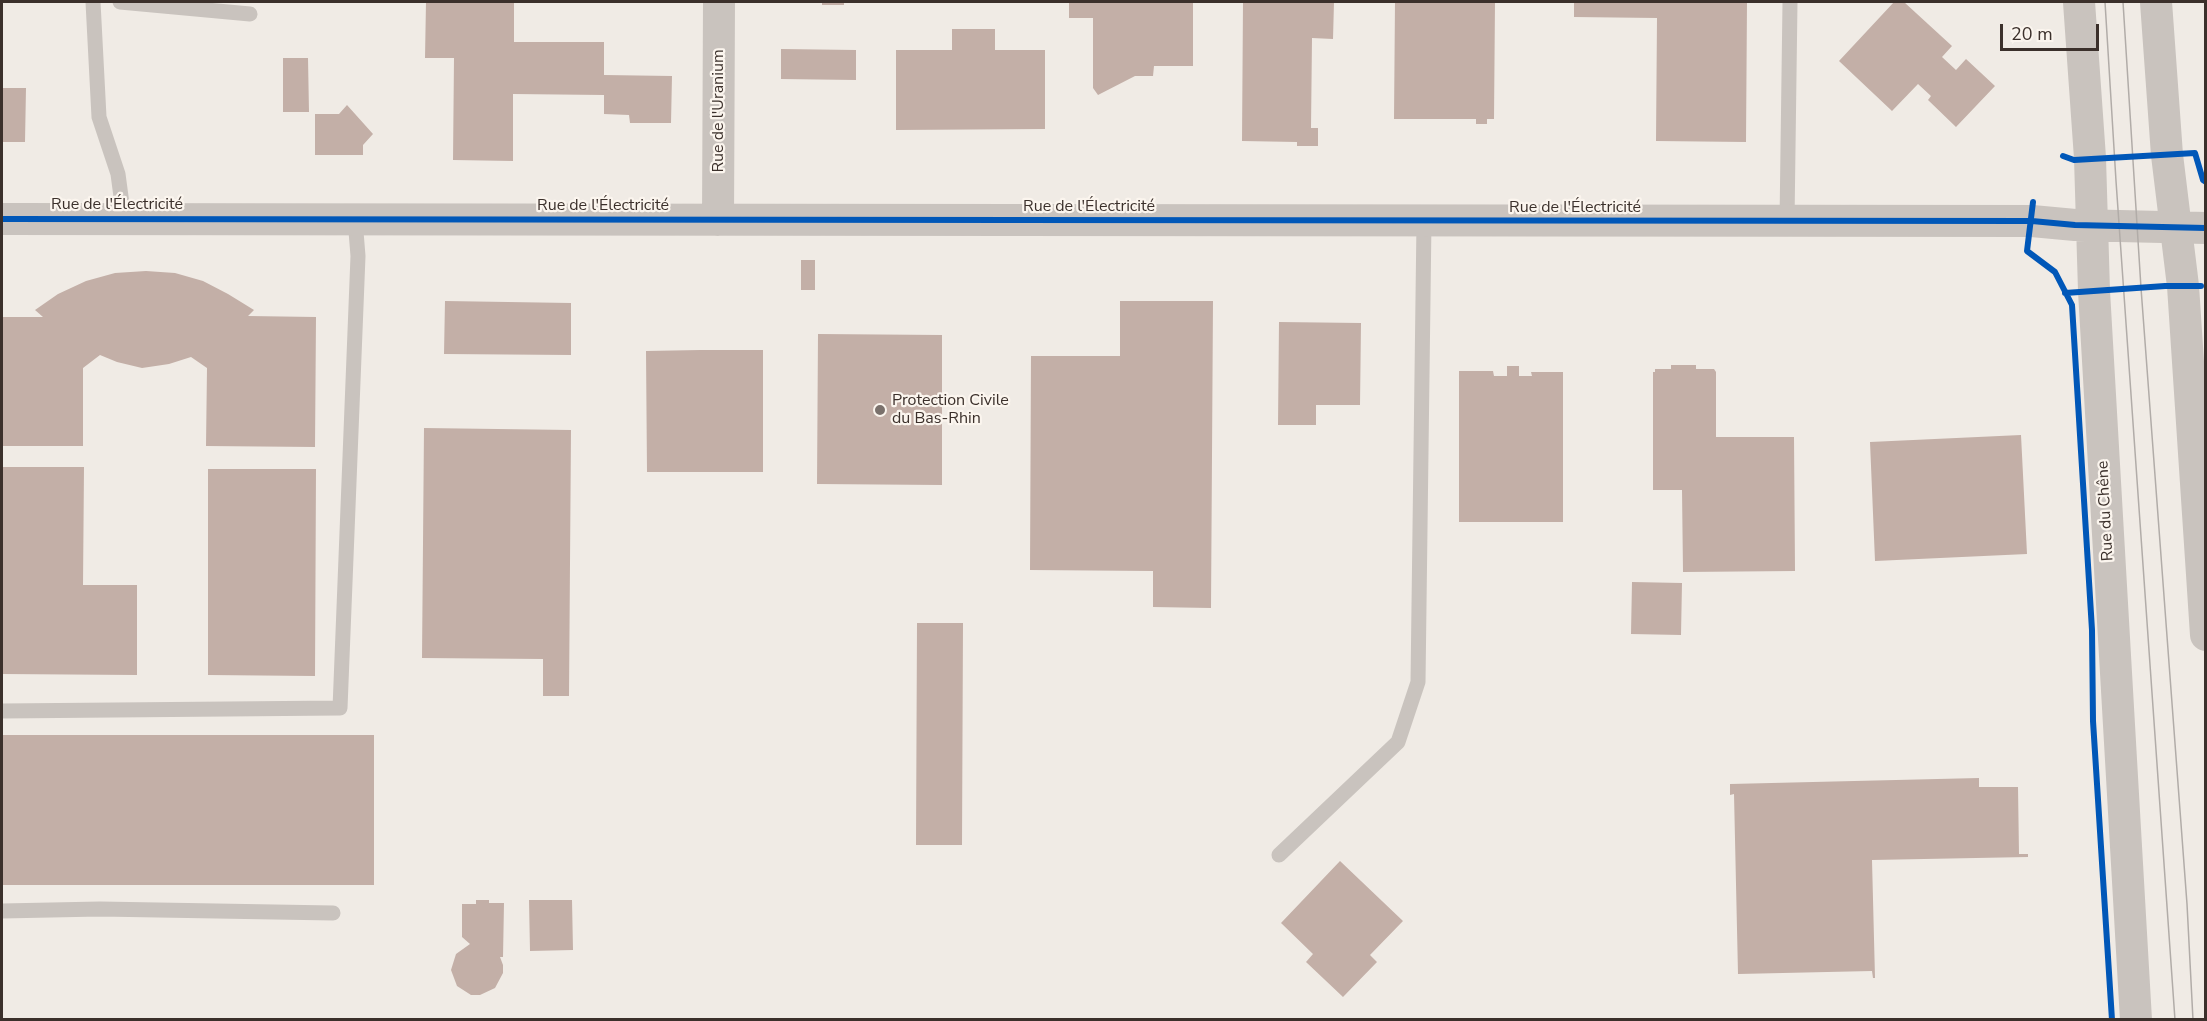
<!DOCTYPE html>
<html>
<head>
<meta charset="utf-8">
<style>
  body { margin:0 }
  #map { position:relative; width:2207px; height:1021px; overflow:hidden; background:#f0ebe5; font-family:"Nunito Sans",sans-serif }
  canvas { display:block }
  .frame { position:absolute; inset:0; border:3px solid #3b302b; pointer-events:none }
  .scale { position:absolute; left:2000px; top:24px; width:99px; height:27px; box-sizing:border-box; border:3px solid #3b302b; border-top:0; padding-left:8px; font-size:18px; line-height:21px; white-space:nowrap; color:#3b302b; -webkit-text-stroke:4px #fbf5ee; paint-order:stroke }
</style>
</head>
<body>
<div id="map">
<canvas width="2207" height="1021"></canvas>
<div class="frame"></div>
<div class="scale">20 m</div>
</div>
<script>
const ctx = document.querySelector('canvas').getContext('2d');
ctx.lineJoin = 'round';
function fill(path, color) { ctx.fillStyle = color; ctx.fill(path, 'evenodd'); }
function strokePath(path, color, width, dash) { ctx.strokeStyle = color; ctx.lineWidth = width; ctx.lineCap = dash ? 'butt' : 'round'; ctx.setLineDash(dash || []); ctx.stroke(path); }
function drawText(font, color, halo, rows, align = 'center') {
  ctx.font = font + ' "Nunito Sans",sans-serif'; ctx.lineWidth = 4.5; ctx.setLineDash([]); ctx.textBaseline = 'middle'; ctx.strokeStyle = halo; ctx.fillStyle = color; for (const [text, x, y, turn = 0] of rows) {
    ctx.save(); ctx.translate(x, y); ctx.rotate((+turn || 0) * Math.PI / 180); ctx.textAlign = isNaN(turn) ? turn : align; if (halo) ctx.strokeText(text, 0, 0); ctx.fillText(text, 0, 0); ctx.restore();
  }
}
fill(new Path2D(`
  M 426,2 L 514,2 L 514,42 L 604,42 L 604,75 L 672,76 L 671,123 L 630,123 L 629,115 L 604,114 L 604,95 L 513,94 L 513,161 L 453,160 L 454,58 L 425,58 Z
  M 822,2 L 844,2 L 844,5 L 822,5 Z
  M 1069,2 L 1193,2 L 1193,66 L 1154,66 L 1153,76 L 1135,76 L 1098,95 L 1093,88 L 1093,18 L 1069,18 Z
  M 1243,2 L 1334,2 L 1333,39 L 1312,38 L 1311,128 L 1318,128 L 1318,146 L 1297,146 L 1297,142 L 1242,141 Z
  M 1395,2 L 1495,2 L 1494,119 L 1487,119 L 1487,124 L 1476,124 L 1476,119 L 1394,119 Z
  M 1574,2 L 1747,2 L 1746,142 L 1656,141 L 1657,18 L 1574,17 Z
  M 1894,2 L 1904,2 L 1952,46 L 1942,57 L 1956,70 L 1966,59 L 1995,86 L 1956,127 L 1928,100 L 1931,96 L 1918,84 L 1892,111 L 1839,61 Z
  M 952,29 L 995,29 L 995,50 L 1045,50 L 1045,129 L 896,130 L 896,50 L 952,50 Z
  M 781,49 L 856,50 L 856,80 L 781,79 Z
  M 283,58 L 308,58 L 309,112 L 283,112 Z
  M 2,88 L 26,88 L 25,142 L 2,142 Z
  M 347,105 L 373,134 L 363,145 L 363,155 L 315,155 L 315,114 L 339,114 Z
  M 801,260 L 815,260 L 815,290 L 801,290 Z
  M 146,271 L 175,273 L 203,281 L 228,294 L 254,310 L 248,316 L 316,317 L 315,447 L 206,446 L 207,368 L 191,357 L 169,364 L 142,368 L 117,362 L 100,355 L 83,368 L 83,446 L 2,446 L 2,317 L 43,317 L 35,310 L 58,294 L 86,281 L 115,273 Z
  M 445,301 L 571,303 L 571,355 L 444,354 Z
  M 1120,301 L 1213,301 L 1211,608 L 1153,607 L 1153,571 L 1030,570 L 1031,356 L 1120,356 Z
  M 1279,322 L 1361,323 L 1360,405 L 1316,405 L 1316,425 L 1278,425 Z
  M 818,334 L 942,335 L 942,485 L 817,484 Z
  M 700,350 L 763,350 L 763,472 L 647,472 L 646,351 Z
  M 1671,365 L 1696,365 L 1696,369 L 1714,369 L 1716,372 L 1716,437 L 1794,437 L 1795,571 L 1683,572 L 1682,490 L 1653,490 L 1653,372 L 1655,372 L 1655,369 L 1671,369 Z
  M 1507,366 L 1519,366 L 1519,376 L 1532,376 L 1531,372 L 1563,372 L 1563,522 L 1459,522 L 1459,371 L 1493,371 L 1494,376 L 1507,376 Z
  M 424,428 L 571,430 L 569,696 L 543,696 L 543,659 L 422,658 Z
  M 2021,435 L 2027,554 L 1875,561 L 1870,442 Z
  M 2,467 L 84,467 L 83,585 L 137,585 L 137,675 L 2,674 Z
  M 208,469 L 316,469 L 315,676 L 208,675 Z
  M 1632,582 L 1682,583 L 1681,635 L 1631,634 Z
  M 917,623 L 963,623 L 962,845 L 916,845 Z
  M 2,735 L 374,735 L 374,885 L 2,885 Z
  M 1979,778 L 1979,787 L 2018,787 L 2019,854 L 2028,854 L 2028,857 L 1872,860 L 1875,978 L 1873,978 L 1872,971 L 1738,974 L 1734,794 L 1730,795 L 1730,784 Z
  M 1340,861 L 1403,921 L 1370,955 L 1377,962 L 1343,997 L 1306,962 L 1313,954 L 1281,923 Z
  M 476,900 L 489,900 L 489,903 L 504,903 L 503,957 L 500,957 L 503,965 L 503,973 L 495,988 L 480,995 L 471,995 L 457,986 L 451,970 L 456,954 L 470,944 L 462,937 L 462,904 L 476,904 Z
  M 529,900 L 572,900 L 573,950 L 530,951 Z`), '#c3afa7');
strokePath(new Path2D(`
  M 93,2 L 99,117 L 118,174 L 124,219
  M 120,2 L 250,14
  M 1787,222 L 1790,2
  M 2,711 L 340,708 L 358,256 L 355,219
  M 1279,855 L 1398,742 L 1418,682 L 1424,221
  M 2,911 L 100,909 L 333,913`), '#c9c3be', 15);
strokePath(new Path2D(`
  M 2079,2 L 2090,158 L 2094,291 L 2136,1020
  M 2156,2 L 2167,155 L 2183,286 L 2206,635
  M 2,219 L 2032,221 L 2075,225 L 2206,228
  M 718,220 L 719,2`), '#c9c3be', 32);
strokePath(new Path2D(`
  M 2105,2 L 2116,181 L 2175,1020
  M 2123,2 L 2141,288 L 2187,904 L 2193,1020`), '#b1aca8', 1.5);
strokePath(new Path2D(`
  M 2063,156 L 2074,160 L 2195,153 L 2203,180 L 2206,182
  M 2033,202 L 2027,251 L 2055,272 L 2072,305 L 2092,630 L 2093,721 L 2112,1020
  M 2,219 L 2032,221 L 2075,225 L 2206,228
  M 2065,293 L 2165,286 L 2201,286`), '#0057b8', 6);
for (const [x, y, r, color] of [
  [880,410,6,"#7a716c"]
]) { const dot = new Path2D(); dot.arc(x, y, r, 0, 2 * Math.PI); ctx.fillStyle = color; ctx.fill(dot); strokePath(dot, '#fbf5ee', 2); }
drawText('16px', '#3b302b', '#fbf5ee', [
  ["Rue de l'Uranium",719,111,-90],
  ["Rue de l'Électricité",117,205],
  ["Rue de l'Électricité",603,206],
  ["Rue de l'Électricité",1089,207],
  ["Rue de l'Électricité",1575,208],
  ["Rue du Chêne",2106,511,-93]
]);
drawText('16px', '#3b302b', '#fbf5ee', [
  ["Protection Civile",892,401],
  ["du Bas-Rhin",892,419]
], 'left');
</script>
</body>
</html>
